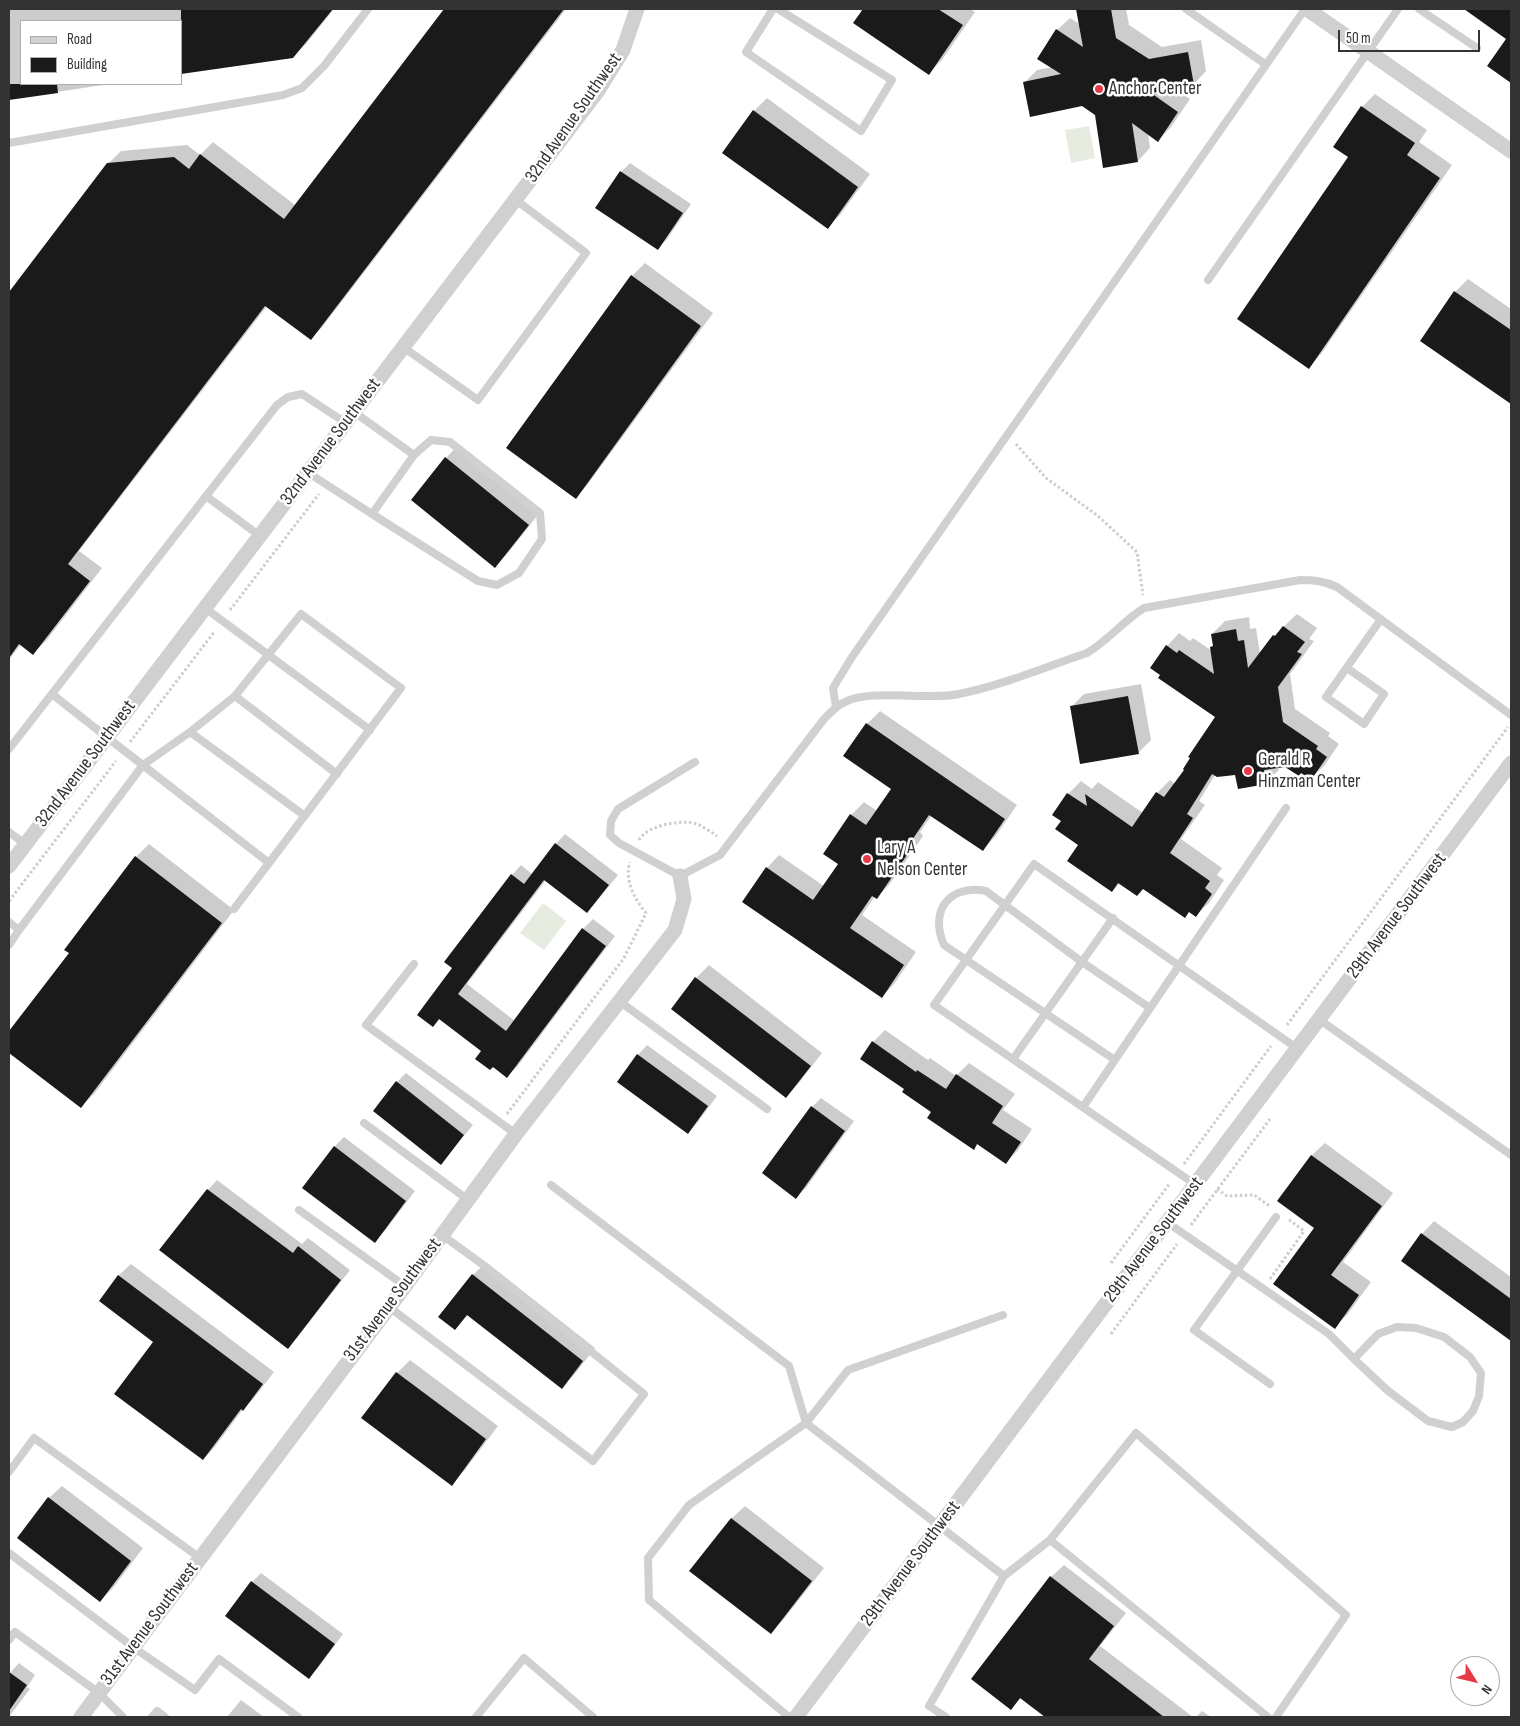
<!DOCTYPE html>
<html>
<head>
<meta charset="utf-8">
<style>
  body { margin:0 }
  #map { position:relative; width:1520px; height:1726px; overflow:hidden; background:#fff; font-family:"Sofia Sans Condensed",sans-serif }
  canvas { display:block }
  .frame { position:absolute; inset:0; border:10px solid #333; pointer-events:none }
  .legend { position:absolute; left:20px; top:20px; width:162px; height:65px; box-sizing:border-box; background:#fff; border:1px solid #adadad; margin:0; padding:6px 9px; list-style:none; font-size:15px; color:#333 }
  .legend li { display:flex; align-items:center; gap:10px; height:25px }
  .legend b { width:25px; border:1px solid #adadad }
  .north { position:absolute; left:1450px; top:1656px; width:50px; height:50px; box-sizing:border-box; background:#fff; border:1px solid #adadad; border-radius:50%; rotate:126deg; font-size:14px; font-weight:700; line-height:20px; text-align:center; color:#333 }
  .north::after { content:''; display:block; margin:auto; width:18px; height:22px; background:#e63946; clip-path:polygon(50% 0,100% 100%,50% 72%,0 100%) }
  .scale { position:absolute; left:1338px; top:30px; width:142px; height:22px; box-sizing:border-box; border:2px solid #333; border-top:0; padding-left:6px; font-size:15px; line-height:18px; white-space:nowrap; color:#333; -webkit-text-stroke:4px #fff; paint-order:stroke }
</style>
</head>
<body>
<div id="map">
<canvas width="1520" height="1726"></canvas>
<div class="frame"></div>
<ul class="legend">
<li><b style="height:6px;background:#d0d0d0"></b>Road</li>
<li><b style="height:14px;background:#1a1a1a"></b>Building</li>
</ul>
<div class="north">N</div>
<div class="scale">50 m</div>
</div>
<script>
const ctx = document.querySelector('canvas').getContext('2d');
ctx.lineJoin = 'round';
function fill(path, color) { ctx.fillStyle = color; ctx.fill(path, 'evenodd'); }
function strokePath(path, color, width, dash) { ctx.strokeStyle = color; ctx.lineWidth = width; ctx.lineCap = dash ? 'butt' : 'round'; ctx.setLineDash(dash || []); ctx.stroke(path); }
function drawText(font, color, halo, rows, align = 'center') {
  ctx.font = font + ' "Sofia Sans Condensed",sans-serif'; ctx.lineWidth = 5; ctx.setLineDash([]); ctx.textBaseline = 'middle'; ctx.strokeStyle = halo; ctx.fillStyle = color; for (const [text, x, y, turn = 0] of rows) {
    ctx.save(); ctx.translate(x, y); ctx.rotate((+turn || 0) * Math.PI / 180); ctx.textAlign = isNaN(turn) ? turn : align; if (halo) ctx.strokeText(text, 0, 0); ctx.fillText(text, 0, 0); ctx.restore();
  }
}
fill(new Path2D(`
  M 1089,126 L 1095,158 L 1071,163 L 1065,130 Z
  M 543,903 L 566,921 L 544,950 L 520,933 Z`), '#e6ecdf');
fill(new Path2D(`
  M 9,9 L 334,9 L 306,44 L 292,57 L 181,21 L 21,21 L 21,84 L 110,84 L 9,99 Z
  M 446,9 L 566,9 L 323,326 L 311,339 L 267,306 L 79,551 L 102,568 L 46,641 L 33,653 L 21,644 L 9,660 L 9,294 L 108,164 L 121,151 L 187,145 L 200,155 L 213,142 L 295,205 Z
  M 859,9 L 970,9 L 975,12 L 942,60 L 929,73 Z
  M 1077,9 L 1126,9 L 1129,25 L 1162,47 L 1201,40 L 1206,71 L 1194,84 L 1173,88 L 1190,99 L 1171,127 L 1158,140 L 1148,133 L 1150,148 L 1138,161 L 1096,114 L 1083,105 L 1025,82 L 1037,70 L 1052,67 L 1057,30 L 1070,18 L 1080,24 Z
  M 1467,9 L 1511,9 L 1511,81 L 1489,65 L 1508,38 Z
  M 1375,94 L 1427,130 L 1419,142 L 1452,165 L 1321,354 L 1309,367 L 1350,157 L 1362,107 Z
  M 767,98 L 870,174 L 840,215 L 827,228 L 754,111 Z
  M 630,163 L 691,204 L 667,239 L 657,249 L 621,172 Z
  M 645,263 L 713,313 L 588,484 L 576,497 L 632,276 Z
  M 1468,279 L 1511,309 L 1511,402 L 1422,341 L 1455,292 Z
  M 458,445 L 541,511 L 508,553 L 495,566 L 446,458 Z
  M 1297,614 L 1317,628 L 1309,639 L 1314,641 L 1290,674 L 1295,709 L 1330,733 L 1328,736 L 1339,744 L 1324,766 L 1311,778 L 1302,772 L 1286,766 L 1278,767 L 1279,770 L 1266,782 L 1236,773 L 1215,775 L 1199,801 L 1205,805 L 1181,839 L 1222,868 L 1217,875 L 1224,880 L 1209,903 L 1196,915 L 1144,888 L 1120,883 L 1112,891 L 1062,821 L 1054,815 L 1068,794 L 1081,781 L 1092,789 L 1098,782 L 1143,813 L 1157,793 L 1170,780 L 1175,784 L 1186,770 L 1217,716 L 1167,646 L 1179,633 L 1190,641 L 1193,638 L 1212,651 L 1212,647 L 1214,645 L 1212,634 L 1225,621 L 1249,617 L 1250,629 L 1256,628 L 1260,654 L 1274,636 Z
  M 1141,684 L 1151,740 L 1138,753 L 1071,707 L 1084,694 Z
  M 880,711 L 1017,805 L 995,837 L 982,850 L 932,815 L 920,832 L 923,836 L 889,885 L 877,897 L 875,896 L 862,915 L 916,952 L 894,984 L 882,997 L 767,868 L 779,855 L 824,886 L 839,864 L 851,815 L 864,802 L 877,811 L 893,789 L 867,724 Z
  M 565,834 L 618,875 L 596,902 L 587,912 L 546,880 L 467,984 L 515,1021 L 583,929 L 593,919 L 615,936 L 517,1067 L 507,1076 L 493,1065 L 482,1050 L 440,1019 L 433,1026 L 454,968 L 512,875 L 521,865 L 532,874 L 556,844 Z
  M 149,844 L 234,910 L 94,1094 L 81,1106 L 9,1051 L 9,1033 L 70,953 L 136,857 Z
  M 709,965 L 822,1053 L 798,1084 L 786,1097 L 672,1009 L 696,978 Z
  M 885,1030 L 928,1060 L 930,1058 L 956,1076 L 969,1063 L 1015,1094 L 1003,1110 L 1032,1129 L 1018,1150 L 1006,1162 L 978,1143 L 974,1148 L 905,1089 L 873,1042 Z
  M 647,1045 L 717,1096 L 697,1123 L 688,1132 L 618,1082 L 638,1055 Z
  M 406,1073 L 473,1125 L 441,1163 L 397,1082 Z
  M 821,1098 L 854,1121 L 806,1188 L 796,1197 L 812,1107 Z
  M 344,1137 L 415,1191 L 384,1232 L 374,1241 L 303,1188 L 335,1146 Z
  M 1325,1143 L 1393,1193 L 1343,1262 L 1371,1282 L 1347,1315 L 1334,1327 L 1316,1227 L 1279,1201 L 1312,1155 Z
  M 217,1180 L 302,1244 L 308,1238 L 350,1270 L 297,1338 L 288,1347 L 208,1190 Z
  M 1434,1221 L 1511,1277 L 1511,1339 L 1402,1260 L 1422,1234 Z
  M 486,1262 L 595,1348 L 574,1375 L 561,1387 L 468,1315 L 455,1328 L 440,1317 L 473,1275 Z
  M 131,1264 L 274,1372 L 254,1398 L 243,1409 L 214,1448 L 203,1459 L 155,1342 L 100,1301 L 119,1275 Z
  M 410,1360 L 498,1426 L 464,1471 L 451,1484 L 363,1418 L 397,1373 Z
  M 62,1486 L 143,1548 L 113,1588 L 100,1601 L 49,1498 Z
  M 745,1506 L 824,1568 L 783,1620 L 771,1632 L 691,1571 L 732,1518 Z
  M 1064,1565 L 1126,1613 L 1100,1646 L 1193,1717 L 1047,1717 L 1021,1698 L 1011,1708 L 1051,1577 Z
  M 261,1573 L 343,1634 L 318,1668 L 308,1677 L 252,1582 Z
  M 19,1663 L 35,1675 L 27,1687 L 30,1689 L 9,1717 L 9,1674 Z
  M 241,1700 L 264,1717 L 227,1717 Z
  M 1202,1711 L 1211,1717 L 1196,1717 Z`), '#0003');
fill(new Path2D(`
  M 181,9 L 333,9 L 293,58 L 181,74 Z
  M 444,9 L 564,9 L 311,340 L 265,306 L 68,564 L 90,581 L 33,655 L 19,644 L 9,658 L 9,292 L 107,163 L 174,157 L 189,169 L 200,154 L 284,219 Z
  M 863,9 L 938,9 L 963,25 L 929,75 L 853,23 Z
  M 1076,9 L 1111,9 L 1116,38 L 1149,59 L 1188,52 L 1194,85 L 1151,93 L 1178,112 L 1158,142 L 1132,123 L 1138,162 L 1103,168 L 1095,115 L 1082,106 L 1030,117 L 1023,82 L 1061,74 L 1037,59 L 1056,29 L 1083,47 Z
  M 1464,9 L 1511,9 L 1511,83 L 1487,66 L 1506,39 Z
  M 9,84 L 57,84 L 58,93 L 9,100 Z
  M 1361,106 L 1415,143 L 1407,155 L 1440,178 L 1309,369 L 1237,319 L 1348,157 L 1333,147 Z
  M 753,110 L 858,187 L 828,229 L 722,153 Z
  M 620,171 L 683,213 L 658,250 L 595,208 Z
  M 631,275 L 701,326 L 576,499 L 506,448 Z
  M 1454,291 L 1511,330 L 1511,404 L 1420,341 Z
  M 445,457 L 529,525 L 495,568 L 411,500 Z
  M 1283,626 L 1305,642 L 1297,652 L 1302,654 L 1278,687 L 1283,722 L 1318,746 L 1316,749 L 1327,757 L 1311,780 L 1301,773 L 1299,776 L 1285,767 L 1264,770 L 1267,784 L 1238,789 L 1235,775 L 1217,777 L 1212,774 L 1187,814 L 1193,818 L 1170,853 L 1210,881 L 1205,888 L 1212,894 L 1196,917 L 1189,912 L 1185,918 L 1143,889 L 1137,896 L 1118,883 L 1112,892 L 1067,861 L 1078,845 L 1055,829 L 1061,821 L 1052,815 L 1067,793 L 1087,806 L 1085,794 L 1132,827 L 1156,792 L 1164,797 L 1184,770 L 1183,769 L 1190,758 L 1188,757 L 1215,717 L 1158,678 L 1160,675 L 1150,668 L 1166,645 L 1177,653 L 1179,650 L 1214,674 L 1210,647 L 1213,646 L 1211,634 L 1236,629 L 1238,641 L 1244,640 L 1248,668 L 1273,635 L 1275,636 Z
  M 1128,696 L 1139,754 L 1080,764 L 1070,706 Z
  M 866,723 L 1005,819 L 983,851 L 929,815 L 908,846 L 911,849 L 877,899 L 872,896 L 850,928 L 904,965 L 882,998 L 742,902 L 766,867 L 813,900 L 838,864 L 823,854 L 850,814 L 866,825 L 891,789 L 843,756 Z
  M 555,843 L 609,885 L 587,913 L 544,880 L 458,994 L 506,1031 L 582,928 L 606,946 L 507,1078 L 493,1067 L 490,1070 L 475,1059 L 481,1051 L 439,1019 L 433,1027 L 417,1015 L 452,968 L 444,962 L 511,874 L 524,884 Z
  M 135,856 L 222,923 L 81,1108 L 9,1053 L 9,1031 L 69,953 L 64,950 Z
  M 695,977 L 811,1066 L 786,1098 L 671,1009 Z
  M 872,1041 L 916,1072 L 917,1070 L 946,1089 L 956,1074 L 1003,1106 L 992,1123 L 1021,1142 L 1006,1164 L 977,1144 L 974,1150 L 927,1118 L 931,1112 L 902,1092 L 904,1089 L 860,1059 Z
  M 637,1054 L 708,1106 L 688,1134 L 617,1082 Z
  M 396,1081 L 464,1135 L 441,1165 L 373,1111 Z
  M 811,1106 L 845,1131 L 796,1199 L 762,1173 Z
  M 334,1146 L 406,1201 L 375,1243 L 302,1188 Z
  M 1311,1155 L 1382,1206 L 1331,1275 L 1359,1295 L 1335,1329 L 1273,1284 L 1314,1228 L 1277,1201 Z
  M 207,1189 L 293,1253 L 298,1246 L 341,1280 L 288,1349 L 159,1250 Z
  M 1421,1233 L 1511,1299 L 1511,1341 L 1401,1261 Z
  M 472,1274 L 583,1361 L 562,1389 L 467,1315 L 455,1330 L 438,1317 Z
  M 118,1275 L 263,1384 L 243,1411 L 241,1409 L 203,1460 L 114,1394 L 153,1342 L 99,1301 Z
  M 396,1372 L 486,1439 L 452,1486 L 361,1418 Z
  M 48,1497 L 131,1561 L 100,1602 L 17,1538 Z
  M 731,1518 L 812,1581 L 771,1634 L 689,1571 Z
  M 1050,1576 L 1114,1626 L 1089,1659 L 1164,1717 L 1045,1717 L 1020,1698 L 1011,1710 L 971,1679 Z
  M 251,1581 L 335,1644 L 309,1679 L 225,1616 Z
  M 9,1672 L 27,1685 L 9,1711 Z`), '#1a1a1a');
strokePath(new Path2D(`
  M 1016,444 L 1046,478 L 1098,516 L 1137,552 L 1143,595
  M 230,610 L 319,494
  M 130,742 L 215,631
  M 639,840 C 647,825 682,819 697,824 C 704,827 711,832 717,836
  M 9,901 L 116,761
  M 1287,1025 L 1508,727
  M 507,1114 L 624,958 L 646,913 C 635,900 624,880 630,862
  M 1184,1164 L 1271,1046
  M 1217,1189 L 1227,1196 L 1254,1195 L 1271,1207
  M 1191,1225 L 1270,1119
  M 1111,1263 L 1170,1183
  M 1270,1279 L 1304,1231 L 1288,1219
  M 1111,1334 L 1177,1244`), '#cdcdcd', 3, [2.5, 2.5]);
strokePath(new Path2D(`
  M 773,9 L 746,52 L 861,131 L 892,80 L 778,9
  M 1186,9 L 1265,64
  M 1419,9 L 1477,48
  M 9,143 L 283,95 L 302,88 L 324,66 L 368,9
  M 1208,280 L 1398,9
  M 403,347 L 478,400 L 586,253 L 516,200
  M 307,472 L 372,514 L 414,455 L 354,412
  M 206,496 L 260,536
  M 372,514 L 478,581 L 497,585 L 519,573 L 542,539 L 540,513 L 450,442 L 431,440 L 414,455
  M 205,608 L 370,730
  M 1347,668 L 1384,694 L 1364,724 L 1326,697 L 1381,619
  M 235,696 L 337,774
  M 836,707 L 833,688 L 852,657 L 1305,9
  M 190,732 L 305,816
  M 9,749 L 277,405 L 288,397 L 302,394 L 346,423
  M 695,762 L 618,809 L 611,821 L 610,835 L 619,843 L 680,876 L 720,855 L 824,719 C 831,712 836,706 845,702 C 872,688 927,701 959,694 C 1003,685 1045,667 1087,653 C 1109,640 1123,621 1144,608 L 1300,580 C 1314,580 1324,581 1337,587 L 1511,715
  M 9,832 L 25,844
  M 234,909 L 269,863
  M 9,922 L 19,930 L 143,765 L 190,732 L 235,696 L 301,614 L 401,688 L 269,863 C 197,807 124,751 52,694
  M 9,945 L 19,930
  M 414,964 L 366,1025 L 516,1134
  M 619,1001 L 767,1109
  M 1320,1020 L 1511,1155
  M 1013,1059 L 1113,918
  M 1115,1060 L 944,945 C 929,911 949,884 986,891 L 1082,962 L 1150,1008
  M 1083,1107 L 1286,808
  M 364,1123 L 467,1199
  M 551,1185 L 789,1366 L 806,1423 L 1004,1576
  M 1196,1185 L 934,1005 L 1034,864 L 1298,1049
  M 299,1210 L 405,1286
  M 1168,1223 L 1329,1334 L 1354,1359 L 1387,1390 L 1428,1421 L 1452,1427 L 1463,1422 L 1473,1411 L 1479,1396 L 1481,1373 L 1470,1357 L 1444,1337 L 1416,1328 L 1397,1327 L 1378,1334 L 1354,1359
  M 389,1307 L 593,1461 L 644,1394 L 482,1264 L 442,1235
  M 1270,1384 L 1194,1330 L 1276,1217
  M 9,1472 L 34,1438 L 200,1558
  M 1050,1540 L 1136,1433 L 1346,1615 L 1276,1717
  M 9,1553 L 133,1647 L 195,1690 L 219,1659 L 298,1717
  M 9,1640 L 15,1632 L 99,1693 L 123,1717
  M 152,1717 L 157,1711 L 165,1717
  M 476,1717 L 524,1658 L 593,1717
  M 789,1717 L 649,1600 L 648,1558 L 689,1505 L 806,1423 L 848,1370 L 1003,1315
  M 946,1717 L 929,1706 L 1004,1576 L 1050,1540 L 1268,1717`), '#d0d0d0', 8);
strokePath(new Path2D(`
  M 1307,9 L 1511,151
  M 9,866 L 597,92 L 623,50 L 637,9
  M 81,1717 L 405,1286 L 516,1134 L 675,930 L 684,899 L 680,876
  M 796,1717 L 1511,763`), '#d0d0d0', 15);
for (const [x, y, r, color] of [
  [1099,89,5,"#e63946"],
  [1248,771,5,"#e63946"],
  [867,859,5,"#e63946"]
]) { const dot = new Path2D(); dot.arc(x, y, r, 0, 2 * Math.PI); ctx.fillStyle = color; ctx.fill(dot); strokePath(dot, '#fff', 2); }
drawText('19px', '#333', '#fff', [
  ["Anchor Center",1109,89],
  ["Gerald R",1258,760],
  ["Hinzman Center",1258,782],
  ["Lary A",877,848],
  ["Nelson Center",877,870]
], 'left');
drawText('19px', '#333', '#fff', [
  ["32nd Avenue Southwest",574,118,-55],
  ["32nd Avenue Southwest",331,442,-53],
  ["32nd Avenue Southwest",86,764,-53],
  ["29th Avenue Southwest",1397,916,-53],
  ["29th Avenue Southwest",1154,1240,-53],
  ["31st Avenue Southwest",393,1300,-53],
  ["29th Avenue Southwest",911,1564,-53],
  ["31st Avenue Southwest",150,1624,-53]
]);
</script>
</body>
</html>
